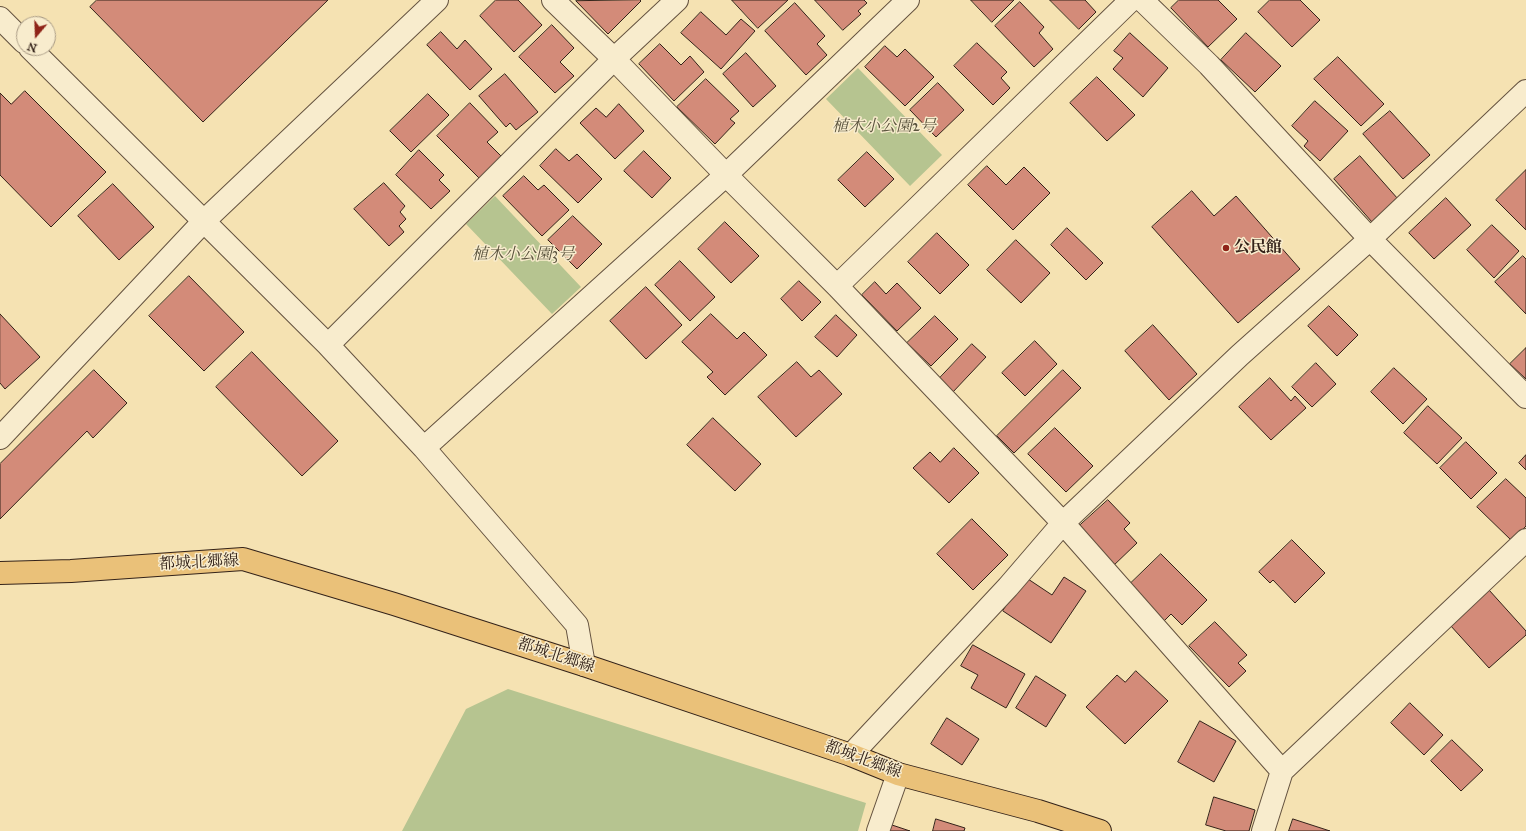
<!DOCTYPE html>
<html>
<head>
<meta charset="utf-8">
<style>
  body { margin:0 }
  #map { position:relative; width:1526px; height:831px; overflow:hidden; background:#f5e2b2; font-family:"IM FELL Great Primer",serif }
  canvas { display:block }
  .north { position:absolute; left:16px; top:16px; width:40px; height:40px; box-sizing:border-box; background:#f8eccd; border:1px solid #a99b85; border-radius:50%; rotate:199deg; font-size:11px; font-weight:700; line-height:16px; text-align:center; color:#332219 }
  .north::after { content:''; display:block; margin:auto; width:14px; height:18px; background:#8f2418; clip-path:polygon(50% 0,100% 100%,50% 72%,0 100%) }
</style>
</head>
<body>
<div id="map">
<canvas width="1526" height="831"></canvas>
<div class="north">N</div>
</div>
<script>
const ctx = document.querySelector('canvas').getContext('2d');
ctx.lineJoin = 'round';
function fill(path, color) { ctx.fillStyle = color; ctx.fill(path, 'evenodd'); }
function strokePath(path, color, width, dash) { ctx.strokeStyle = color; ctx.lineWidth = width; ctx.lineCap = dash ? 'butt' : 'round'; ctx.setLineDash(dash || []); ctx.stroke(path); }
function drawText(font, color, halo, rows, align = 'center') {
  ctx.font = font + ' "IM FELL Great Primer","Noto Serif JP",serif'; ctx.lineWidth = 3; ctx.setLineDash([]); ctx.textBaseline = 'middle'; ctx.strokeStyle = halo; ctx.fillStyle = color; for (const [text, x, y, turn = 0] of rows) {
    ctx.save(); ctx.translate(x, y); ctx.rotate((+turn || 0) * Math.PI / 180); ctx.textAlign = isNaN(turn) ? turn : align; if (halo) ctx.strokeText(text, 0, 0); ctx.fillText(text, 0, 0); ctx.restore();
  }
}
fill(new Path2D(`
  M 858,68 L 942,155 L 910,186 L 826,99 Z
  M 495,196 L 581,287 L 552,314 L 466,224 Z
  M 508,689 L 866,803 L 858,831 L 402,831 L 466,709 Z`), '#b6c490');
const building = new Path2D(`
  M 97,0 L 328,0 L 203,122 L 90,7 Z
  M 496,0 L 518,0 L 542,25 L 514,52 L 480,16 Z
  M 640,0 L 641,1 L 608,34 L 576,1 Z
  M 732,0 L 788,0 L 758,28 Z
  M 815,0 L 864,0 L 867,3 L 858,11 L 861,14 L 843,30 Z
  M 971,0 L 1014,0 L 992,22 Z
  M 1050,0 L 1085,0 L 1096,12 L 1079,29 Z
  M 1179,0 L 1218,0 L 1237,19 L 1208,47 L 1171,8 Z
  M 1270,0 L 1300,0 L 1320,20 L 1292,47 L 1258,12 Z
  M 1020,2 L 1044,27 L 1039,33 L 1053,49 L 1034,67 L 995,26 Z
  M 795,3 L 825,36 L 817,44 L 827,55 L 806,75 L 765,31 Z
  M 701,12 L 726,35 L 741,19 L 755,31 L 721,69 L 681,33 Z
  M 552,25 L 574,48 L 560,62 L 574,76 L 555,93 L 519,57 Z
  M 441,32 L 457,49 L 465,40 L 492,69 L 470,90 L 427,45 Z
  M 1130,33 L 1168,68 L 1143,97 L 1113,69 L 1123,58 L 1114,51 Z
  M 1246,33 L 1281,66 L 1255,92 L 1221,60 Z
  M 977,43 L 1007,72 L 1001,78 L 1010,88 L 993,105 L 954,66 Z
  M 660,44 L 681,65 L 690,56 L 704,72 L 674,101 L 639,64 Z
  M 885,46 L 897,57 L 905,49 L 934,77 L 905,106 L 865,67 Z
  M 746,53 L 776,86 L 753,107 L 723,74 Z
  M 1338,57 L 1384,104 L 1361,126 L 1314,79 Z
  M 505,74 L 538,112 L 516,130 L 510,123 L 506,127 L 479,96 Z
  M 1097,77 L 1135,115 L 1107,141 L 1070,103 Z
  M 706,79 L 739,111 L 730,119 L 735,123 L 715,144 L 677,107 Z
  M 938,83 L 964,110 L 936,137 L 910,110 Z
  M 25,91 L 106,172 L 51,227 L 0,175 L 0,93 L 11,104 Z
  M 428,94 L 449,115 L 411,152 L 390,131 Z
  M 1315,101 L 1348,131 L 1320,161 L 1304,146 L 1308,141 L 1292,126 Z
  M 470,103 L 498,132 L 487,142 L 501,156 L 479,178 L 437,136 Z
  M 619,104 L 644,131 L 615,159 L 580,123 L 596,108 L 606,117 Z
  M 1390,111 L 1430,155 L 1403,179 L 1363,134 Z
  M 556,149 L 569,161 L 577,154 L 602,179 L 578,203 L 540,166 Z
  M 419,150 L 444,175 L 439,180 L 450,191 L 431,209 L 396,175 Z
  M 644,151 L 671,178 L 652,198 L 624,171 Z
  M 867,152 L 894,179 L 865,207 L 838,180 Z
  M 1360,156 L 1398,199 L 1372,222 L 1334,179 Z
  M 987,166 L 1006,185 L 1024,167 L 1050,193 L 1013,230 L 968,185 Z
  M 1526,170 L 1526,230 L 1496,200 Z
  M 524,176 L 538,190 L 544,185 L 569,210 L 542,236 L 503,196 Z
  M 384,183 L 405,206 L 400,212 L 406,219 L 399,226 L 404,232 L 389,246 L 354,209 Z
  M 113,184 L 154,227 L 119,260 L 78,216 Z
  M 1192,191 L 1214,216 L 1236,196 L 1300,269 L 1238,323 L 1152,227 Z
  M 1446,198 L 1471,225 L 1434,259 L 1409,233 Z
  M 573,216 L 602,244 L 577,269 L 548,240 Z
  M 725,222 L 759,256 L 731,283 L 698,249 Z
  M 1492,225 L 1519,251 L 1494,278 L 1467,250 Z
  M 1067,228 L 1103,263 L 1086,280 L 1051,245 Z
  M 937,233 L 969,265 L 940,294 L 908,262 Z
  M 1016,240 L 1050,273 L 1021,303 L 987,270 Z
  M 1523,256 L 1526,259 L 1526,314 L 1495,282 Z
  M 680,261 L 715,297 L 690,321 L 655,285 Z
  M 189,276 L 244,332 L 204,371 L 149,316 Z
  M 799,281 L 821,302 L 802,321 L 781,299 Z
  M 875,282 L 886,294 L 897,283 L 921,308 L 897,331 L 862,295 Z
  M 646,287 L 682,325 L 646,359 L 610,321 Z
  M 1329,306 L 1358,335 L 1337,356 L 1308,326 Z
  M 0,314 L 40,357 L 5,389 L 0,383 Z
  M 711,314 L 737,339 L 744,332 L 767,355 L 725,395 L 707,377 L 713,372 L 682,342 Z
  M 836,315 L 857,335 L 837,357 L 815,337 Z
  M 935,316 L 958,339 L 931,366 L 907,343 Z
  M 1153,325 L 1197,374 L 1169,400 L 1125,351 Z
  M 1035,341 L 1057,364 L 1025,396 L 1002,373 Z
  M 972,344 L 986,357 L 952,393 L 938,380 Z
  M 1526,348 L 1526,379 L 1510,364 Z
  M 252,352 L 338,441 L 302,476 L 216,387 Z
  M 797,362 L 811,377 L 819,370 L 842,394 L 796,437 L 758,397 Z
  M 1316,363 L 1336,384 L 1312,407 L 1292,387 Z
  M 1394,368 L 1427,399 L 1403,424 L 1371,392 Z
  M 94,370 L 127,403 L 93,438 L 87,431 L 0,519 L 0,464 Z
  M 1063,370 L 1081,388 L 1014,453 L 997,436 Z
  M 1270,378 L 1291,401 L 1295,396 L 1306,408 L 1271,440 L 1239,407 Z
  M 1428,406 L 1462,438 L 1437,464 L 1404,433 Z
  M 713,418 L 761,464 L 735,491 L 687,445 Z
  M 1055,428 L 1093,466 L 1066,492 L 1028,454 Z
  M 1466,442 L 1497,473 L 1471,499 L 1440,468 Z
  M 954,448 L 979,473 L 949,503 L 913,468 L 930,452 L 940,462 Z
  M 1526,455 L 1526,470 L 1519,463 Z
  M 1506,479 L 1526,498 L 1526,526 L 1512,541 L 1477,507 Z
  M 1108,500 L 1130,523 L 1124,529 L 1137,543 L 1112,567 L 1076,529 Z
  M 972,519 L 1008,555 L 973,590 L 937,554 Z
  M 1292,540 L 1325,573 L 1295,603 L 1273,580 L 1270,583 L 1259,572 Z
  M 1161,554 L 1207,600 L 1182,625 L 1171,614 L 1164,621 L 1129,585 Z
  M 1025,577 L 1052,595 L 1064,577 L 1086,591 L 1051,643 L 1003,611 Z
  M 1489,590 L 1526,631 L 1526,635 L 1489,668 L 1450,625 Z
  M 1215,622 L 1247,655 L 1238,663 L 1246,671 L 1229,687 L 1189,646 Z
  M 973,645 L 1025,674 L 1006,708 L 971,688 L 978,675 L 961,666 Z
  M 1136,671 L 1168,701 L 1125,744 L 1086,707 L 1117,675 L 1125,682 Z
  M 1036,676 L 1066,695 L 1046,727 L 1016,708 Z
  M 1410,703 L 1443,735 L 1424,755 L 1391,723 Z
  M 947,718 L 979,739 L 962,765 L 931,744 Z
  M 1200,721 L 1236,741 L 1214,782 L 1178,762 Z
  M 1452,740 L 1483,770 L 1461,791 L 1431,761 Z
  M 1214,797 L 1255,810 L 1249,831 L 1226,831 L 1206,825 Z
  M 936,819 L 965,828 L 964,831 L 933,831 Z
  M 1293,819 L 1330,831 L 1289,831 Z
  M 889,824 L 910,831 L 886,831 Z`);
fill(building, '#d38b79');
strokePath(building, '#332219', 1);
const minor = new Path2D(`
  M 553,0 L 614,59 L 726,175 L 837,286 L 1063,523 L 1282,771 L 1263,831
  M 1142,0 L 1209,65 L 1370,239 L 1526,397
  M 0,18 L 24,42
  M 30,48 L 328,345 L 424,448 L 577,625 L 584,665
  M 837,286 L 1131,0
  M 328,345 L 614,59 L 677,0
  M 0,438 L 204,221 L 437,0
  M 424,448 L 726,175 L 908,0
  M 851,755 L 1008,587 L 1063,523 L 1240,355 L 1370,239 L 1526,91
  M 1282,771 L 1526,540
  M 878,831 L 898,774`);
const primary = new Path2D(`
  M 0,573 L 71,571 L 243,559 L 394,604 L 584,665 L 851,755 L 898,774 L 1038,811 L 1100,831`);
strokePath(minor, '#64523f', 24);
strokePath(primary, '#332219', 24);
strokePath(minor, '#f8eccd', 22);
strokePath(primary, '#eac179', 22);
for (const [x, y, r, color] of [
  [1226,248,4,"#8f2418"]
]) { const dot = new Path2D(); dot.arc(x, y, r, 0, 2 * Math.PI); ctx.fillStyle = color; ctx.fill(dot); strokePath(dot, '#f8eccd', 1.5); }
drawText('italic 16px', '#5a533d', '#f8eccd', [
  ["植木小公園2号",884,127],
  ["植木小公園3号",523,255]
]);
drawText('bold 16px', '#332219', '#f8eccd', [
  ["公民館",1234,248]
], 'left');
drawText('16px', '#332219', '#f8eccd', [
  ["都城北郷線",199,563,-3],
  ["都城北郷線",556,656,18],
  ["都城北郷線",863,760,20]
]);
</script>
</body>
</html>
